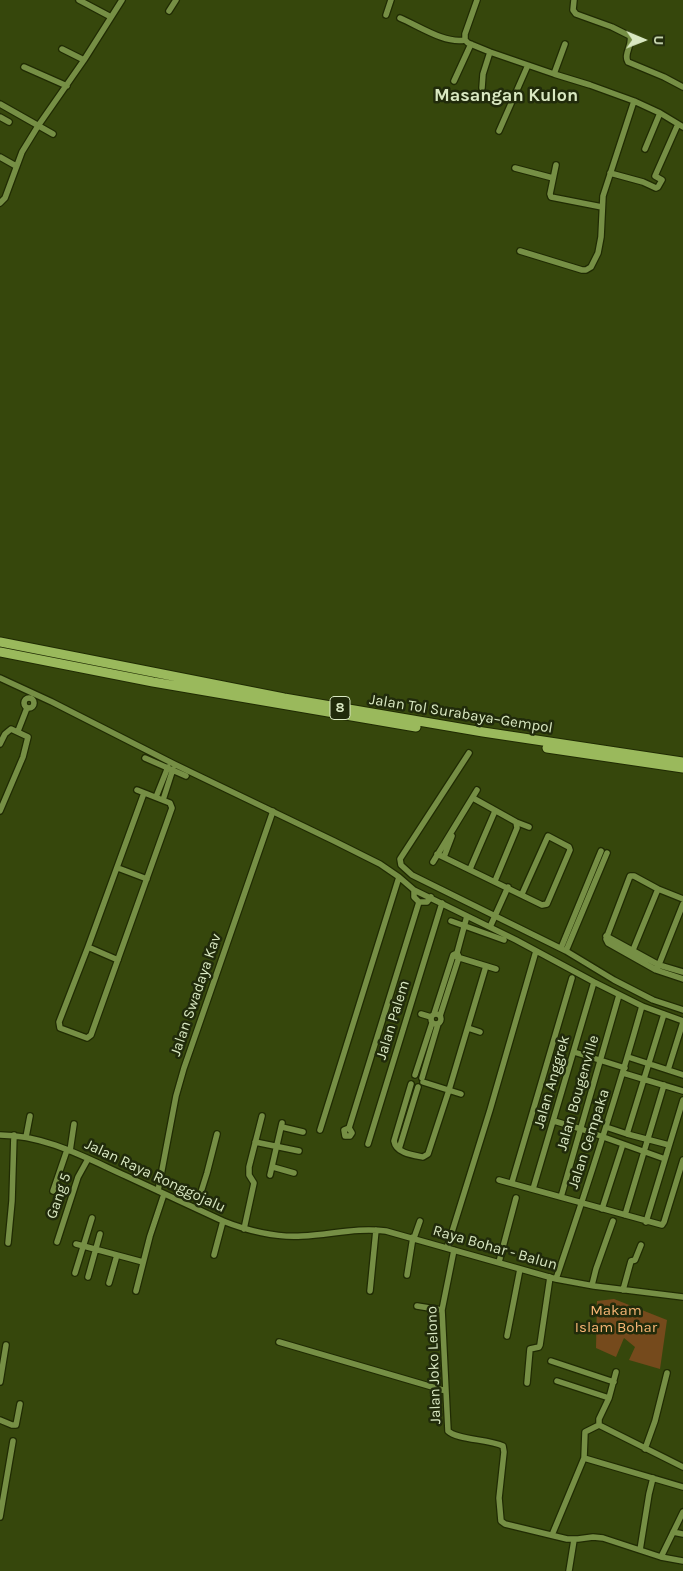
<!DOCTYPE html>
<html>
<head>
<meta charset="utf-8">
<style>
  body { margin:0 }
  #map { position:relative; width:683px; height:1571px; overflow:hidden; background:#36470c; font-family:Karla,sans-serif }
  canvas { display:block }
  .north { position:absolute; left:618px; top:15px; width:50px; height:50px; -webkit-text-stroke:4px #212b0b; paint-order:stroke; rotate:91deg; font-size:14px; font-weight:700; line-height:20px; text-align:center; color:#d9e8c2 }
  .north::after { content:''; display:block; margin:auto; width:18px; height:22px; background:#d9e8c2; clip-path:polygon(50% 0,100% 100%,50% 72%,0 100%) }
</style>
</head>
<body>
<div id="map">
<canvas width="683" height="1571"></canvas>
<div class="north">U</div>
</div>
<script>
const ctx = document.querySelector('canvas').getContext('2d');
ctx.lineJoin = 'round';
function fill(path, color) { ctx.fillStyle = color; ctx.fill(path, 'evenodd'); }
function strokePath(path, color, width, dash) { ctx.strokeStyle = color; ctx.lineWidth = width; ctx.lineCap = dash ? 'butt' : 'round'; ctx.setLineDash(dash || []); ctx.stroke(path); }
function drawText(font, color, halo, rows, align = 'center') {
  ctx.font = font + ' Karla,sans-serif'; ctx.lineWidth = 5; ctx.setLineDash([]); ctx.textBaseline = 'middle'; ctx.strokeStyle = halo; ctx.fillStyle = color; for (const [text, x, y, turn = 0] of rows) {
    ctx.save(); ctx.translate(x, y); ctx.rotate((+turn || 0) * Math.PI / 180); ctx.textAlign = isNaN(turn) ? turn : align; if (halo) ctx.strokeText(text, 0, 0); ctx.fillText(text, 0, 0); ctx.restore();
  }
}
fill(new Path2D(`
  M 614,1299 L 667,1320 L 660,1369 L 629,1360 L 635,1347 L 624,1338 L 616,1357 L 596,1348 L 597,1301 Z`), '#754a1c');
const minor = new Path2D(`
  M 79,0 L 111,17
  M 574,0 L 573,10 L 576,14 L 612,27 L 630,36 C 633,45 623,54 628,62 L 664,77 L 683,87
  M 169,11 L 176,0
  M 386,15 L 391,0
  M 400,18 C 419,26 445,44 465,40 L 468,43 L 490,52 L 554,74 L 590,85 L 634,101 L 660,113 L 683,127
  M 465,40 L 465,34 L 477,0
  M 62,49 L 84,60
  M 24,67 L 67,86
  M 554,74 L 565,44
  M 454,81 L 471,44
  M 482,88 L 483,74 L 490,52
  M 0,104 L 53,134
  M 0,117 L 9,122
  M 499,131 L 528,65
  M 645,149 L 660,113
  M 0,157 L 16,166
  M 556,165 L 550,194 L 551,197 L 602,207
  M 515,168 L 553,178
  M 610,173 L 643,182 L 656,188 L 658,187 L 662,180 L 655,176 L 678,124
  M 0,203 L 5,198 L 22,152 L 38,126 L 84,60 L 122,0
  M 520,251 L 582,270 L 586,270 L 591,267 L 598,253 L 601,237 L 603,196 L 634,101
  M 0,678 L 52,702 L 174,764 L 334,841 L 380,864 L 399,877 L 414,890 L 516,940 L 594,982 L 642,1006 L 683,1021
  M24 703a5 5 0 1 1 10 0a5 5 0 1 1-10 0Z
  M 18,731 L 27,708
  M 0,744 L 5,734 L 11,729 L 28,737 L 23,757 L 0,811
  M 469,753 L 400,859 L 401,865 L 412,875 L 566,951 L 614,980 L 653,1000 L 683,1010
  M 145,758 L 186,776
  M 137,790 L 170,803 L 172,808 L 91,1035 L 87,1038 L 60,1028 L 59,1022 L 88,947 L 144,793
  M 156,797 L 168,767
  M 473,798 L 516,822 L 529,827
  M 163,800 L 173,769
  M 437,854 L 542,905 L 547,904 L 570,850 L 569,847 L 548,836 L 522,894
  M 444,857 L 452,836
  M 433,862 L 477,790
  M 118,868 L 147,879
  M 470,869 L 495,811
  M 495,881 L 517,828 L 516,822
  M 414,890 L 414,897 L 419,902
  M 683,899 L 658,889 L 634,876 L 630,876 L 606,939 L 608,943 L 656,970 L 683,979
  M 451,921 L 504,940
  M 490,927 L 508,887
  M 606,936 L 659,965 L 683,972
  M 88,947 L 118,960
  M 561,948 L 601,851
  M 633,950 L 658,889
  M 566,951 L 607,853
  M 457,957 L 496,969
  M 658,967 L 683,904
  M431 1019a5 5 0 1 1 10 0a5 5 0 1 1-10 0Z
  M 421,1014 L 431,1017
  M 434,1014 L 453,955 L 457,953
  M 664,1014 L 627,1134 L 669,1145
  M 440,1016 L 459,957 L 457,953 L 467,916
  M 468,1028 L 480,1032
  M 574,1052 L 625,1068
  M 628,1057 L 683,1075
  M 668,1070 L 683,1022
  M 623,1073 L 683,1091
  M 415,1075 L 432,1023
  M 422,1078 L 438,1024
  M 423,1082 L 461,1094
  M 411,1084 L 394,1141 C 396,1153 412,1155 423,1157 L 428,1154 L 449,1090 L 486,966
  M 554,1121 L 581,1129 L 665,1159
  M 282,1127 L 303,1132
  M 606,1127 L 627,1134
  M 349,1128 L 344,1130 L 345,1136 L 350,1136 L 352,1133 L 349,1128 L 419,902 L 427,902 L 431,897
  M 320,1130 L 399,877
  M 0,1135 C 45,1135 86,1158 126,1176 C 158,1191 191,1206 223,1221 C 245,1230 277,1238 302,1236 C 330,1235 357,1227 386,1231 L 556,1279 L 594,1286 L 683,1297
  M 26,1137 L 30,1116
  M 255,1142 L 299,1151
  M 368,1144 L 442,903
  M 399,1149 L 418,1087
  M 70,1151 L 74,1124
  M 273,1167 L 294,1173
  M 270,1175 L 282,1123
  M 499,1180 L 662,1225 L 664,1222 L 683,1160
  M 512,1182 L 572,978
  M 533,1189 L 594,982
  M 53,1191 L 67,1150
  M 158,1191 L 176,1096 L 184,1068 L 273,811
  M 561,1197 L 619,995
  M 196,1208 L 207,1173 L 217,1134
  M 602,1209 L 623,1144
  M 625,1215 L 664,1085
  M 646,1222 L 683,1100
  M 244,1229 L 254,1183 L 249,1175 L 249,1167 L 262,1116
  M 414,1238 L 420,1221
  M 57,1242 L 78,1177 L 88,1159
  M 8,1243 L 12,1201 L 14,1135
  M 76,1244 L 143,1262
  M 447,1248 L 490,1110 L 536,951
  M 454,1250 L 442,1310 L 448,1431 C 457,1440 489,1439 503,1446 L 504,1452 L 499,1498 L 501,1521 L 505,1524 L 567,1539 L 578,1539 L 593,1537 L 603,1538 L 661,1557 L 683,1561
  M 214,1255 L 223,1221
  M 499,1262 L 516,1198
  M 75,1273 L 92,1218
  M 407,1275 L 413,1237
  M 88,1277 L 100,1234
  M 556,1279 C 587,1188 616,1098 642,1006
  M 109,1283 L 117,1255
  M 592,1285 L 596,1269 L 613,1221
  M 623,1290 L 631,1261 L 635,1260 L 641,1245
  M 136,1291 L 150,1236 L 164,1194
  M 370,1291 L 376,1230
  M 417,1306 L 442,1310
  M 507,1336 L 520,1269
  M 279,1342 L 446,1391
  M 551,1361 L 614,1382
  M 557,1381 L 609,1398 L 599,1419 L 599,1425
  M 0,1382 L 6,1345
  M 527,1383 L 530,1349 L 539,1347 L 540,1345 L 550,1277
  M 609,1398 L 616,1372
  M 0,1420 L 12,1425 L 16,1425 L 20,1404
  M 599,1425 L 683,1467
  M 645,1449 L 655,1421 L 667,1373
  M 584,1458 L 683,1487
  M 0,1517 L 13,1441
  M 673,1532 L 683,1534
  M 552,1535 L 584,1458 L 585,1432 L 599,1425
  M 640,1550 L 649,1494 L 653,1478
  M 661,1557 L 683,1512
  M 569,1571 L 574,1540`);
const highway = new Path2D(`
  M 0,642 L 284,698 L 483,732 L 683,762
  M 0,652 L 153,682 L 416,727
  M 547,748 L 683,768`);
strokePath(minor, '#202b03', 8);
strokePath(highway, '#202b03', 11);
strokePath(minor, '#768f45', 5.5);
strokePath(highway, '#9ab95c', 9);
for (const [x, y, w] of [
  [340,708,20]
]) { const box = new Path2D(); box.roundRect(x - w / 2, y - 11.5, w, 23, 4); ctx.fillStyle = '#212b0b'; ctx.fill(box); strokePath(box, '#d9e8c2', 1); }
drawText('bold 14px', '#d9e8c2', null, [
  ["8",340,708]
]);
drawText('15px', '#d9e8c2', '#212b0b', [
  ["Jalan Tol Surabaya–Gempol",461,714,9],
  ["Jalan Swadaya Kav",196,995,-71],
  ["Jalan Palem",393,1020,-73],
  ["Jalan Anggrek",552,1082,-74],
  ["Jalan Bougenville",578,1093,-74],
  ["Jalan Cempaka",589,1139,-72],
  ["Jalan Raya Ronggojalu",155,1176,25],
  ["Gang 5",59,1196,-71],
  ["Raya Bohar - Balun",495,1248,16],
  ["Jalan Joko Lelono",434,1365,-92]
]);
drawText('15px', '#f8b675', '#212b0b', [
  ["Makam",616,1311],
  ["Islam Bohar",616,1328]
]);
drawText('bold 18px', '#d9e8c2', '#212b0b', [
  ["Masangan Kulon",506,96]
]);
</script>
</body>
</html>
